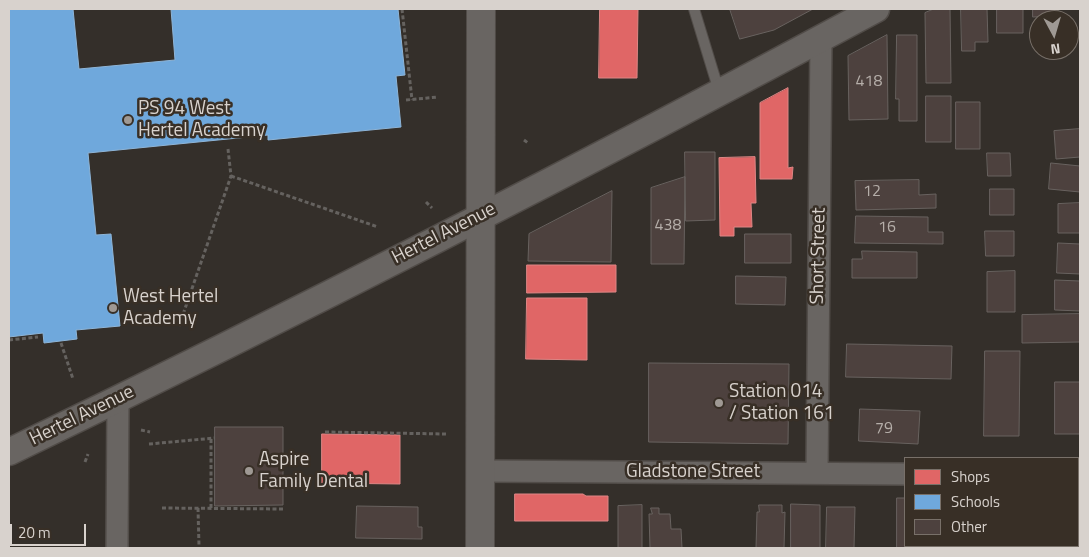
<!DOCTYPE html>
<html>
<head>
<meta charset="utf-8">
<style>
  body { margin:0 }
  #map { position:relative; width:1089px; height:557px; overflow:hidden; background:#342f2a; font-family:"Titillium Web",sans-serif }
  canvas { display:block }
  .frame { position:absolute; inset:0; border:10px solid #d8d2cd; pointer-events:none }
  .legend { position:absolute; left:904px; top:457px; width:175px; height:90px; box-sizing:border-box; background:#382f26; border:1px solid #787069; margin:0; padding:6px 9px; list-style:none; font-size:15px; color:#d8d2cd }
  .legend li { display:flex; align-items:center; gap:10px; height:25px }
  .legend b { width:25px; border:1px solid #787069 }
  .north { position:absolute; left:1029px; top:10px; width:50px; height:50px; box-sizing:border-box; background:#382f26; border:1px solid #787069; border-radius:50%; rotate:174deg; font-size:14px; font-weight:700; line-height:20px; text-align:center; color:#d8d2cd }
  .north::after { content:''; display:block; margin:auto; width:18px; height:22px; background:#9f9994; clip-path:polygon(50% 0,100% 100%,50% 72%,0 100%) }
  .scale { position:absolute; left:10px; top:524px; width:76px; height:22px; box-sizing:border-box; border:2px solid #d8d2cd; border-top:0; padding-left:6px; font-size:15px; line-height:18px; white-space:nowrap; color:#d8d2cd; -webkit-text-stroke:4px #382f26; paint-order:stroke }
</style>
</head>
<body>
<div id="map">
<canvas width="1089" height="557"></canvas>
<div class="frame"></div>
<ul class="legend">
<li><b style="height:14px;background:#e06666"></b>Shops</li>
<li><b style="height:14px;background:#6fa8dc"></b>Schools</li>
<li><b style="height:14px;background:#4d413e"></b>Other</li>
</ul>
<div class="north">N</div>
<div class="scale">20 m</div>
</div>
<script>
const ctx = document.querySelector('canvas').getContext('2d');
ctx.lineJoin = 'round';
function fill(path, color) { ctx.fillStyle = color; ctx.fill(path, 'evenodd'); }
function strokePath(path, color, width, dash) { ctx.strokeStyle = color; ctx.lineWidth = width; ctx.lineCap = dash ? 'butt' : 'round'; ctx.setLineDash(dash || []); ctx.stroke(path); }
function drawText(font, color, halo, rows, align = 'center') {
  ctx.font = font + ' "Titillium Web",sans-serif'; ctx.lineWidth = 5; ctx.setLineDash([]); ctx.textBaseline = 'middle'; ctx.strokeStyle = halo; ctx.fillStyle = color; for (const [text, x, y, turn = 0] of rows) {
    ctx.save(); ctx.translate(x, y); ctx.rotate((+turn || 0) * Math.PI / 180); ctx.textAlign = isNaN(turn) ? turn : align; if (halo) ctx.strokeText(text, 0, 0); ctx.fillText(text, 0, 0); ctx.restore();
  }
}
const shops = new Path2D(`
  M 600,9 L 638,9 L 637,78 L 599,78 Z
  M 788,88 L 788,168 L 793,167 L 792,179 L 760,179 L 760,103 Z
  M 755,157 L 756,203 L 751,203 L 752,227 L 734,227 L 734,236 L 720,236 L 719,158 Z
  M 527,265 L 616,265 L 616,292 L 527,293 Z
  M 527,298 L 587,298 L 587,360 L 526,359 Z
  M 322,434 L 400,435 L 400,484 L 322,483 Z
  M 515,494 L 583,494 L 586,496 L 608,496 L 608,521 L 515,521 Z`);
fill(shops, '#e06666');
strokePath(shops, '#de8685', 1);
const schools = new Path2D(`
  M 9,9 L 73,9 L 79,69 L 175,60 L 171,9 L 398,9 L 405,75 L 396,76 L 401,127 L 268,140 L 268,135 L 88,153 L 96,235 L 111,234 L 120,326 L 76,330 L 77,339 L 44,343 L 43,333 L 9,337 Z`);
fill(schools, '#6fa8dc');
strokePath(schools, '#8eb5d8', 1);
const building = new Path2D(`
  M 730,9 L 813,9 L 774,30 L 740,39 Z
  M 934,9 L 950,9 L 951,83 L 926,83 L 925,13 Z
  M 961,9 L 987,9 L 988,42 L 975,42 L 975,51 L 962,51 Z
  M 997,9 L 1023,9 L 1023,33 L 997,33 Z
  M 1033,9 L 1058,9 L 1058,16 L 1033,17 Z
  M 887,35 L 888,119 L 849,120 L 848,56 Z
  M 897,35 L 917,35 L 917,121 L 899,121 L 899,99 L 896,99 Z
  M 926,96 L 951,96 L 951,142 L 926,142 Z
  M 956,102 L 980,102 L 980,149 L 956,149 Z
  M 1080,129 L 1080,157 L 1056,159 L 1054,131 Z
  M 685,152 L 715,152 L 715,220 L 686,221 Z
  M 987,153 L 1010,153 L 1011,176 L 988,176 Z
  M 1051,163 L 1080,166 L 1080,192 L 1049,189 Z
  M 685,177 L 684,264 L 651,264 L 651,188 Z
  M 919,180 L 919,195 L 936,194 L 936,208 L 856,210 L 855,181 Z
  M 990,189 L 1014,189 L 1014,215 L 990,215 Z
  M 612,191 L 611,262 L 528,261 L 529,234 Z
  M 1080,203 L 1080,233 L 1058,233 L 1058,204 Z
  M 856,216 L 928,217 L 928,232 L 943,232 L 943,244 L 855,243 Z
  M 985,231 L 1014,231 L 1014,256 L 986,256 Z
  M 745,234 L 791,234 L 791,263 L 745,263 Z
  M 1058,243 L 1080,244 L 1080,274 L 1057,273 Z
  M 862,251 L 917,252 L 917,278 L 852,278 L 852,259 L 862,259 Z
  M 1015,271 L 1015,312 L 987,312 L 987,272 Z
  M 736,276 L 786,277 L 785,305 L 736,304 Z
  M 1055,280 L 1080,281 L 1080,311 L 1055,310 Z
  M 1080,314 L 1080,342 L 1022,343 L 1022,315 Z
  M 847,344 L 952,346 L 951,379 L 846,377 Z
  M 985,351 L 1020,351 L 1019,436 L 984,436 Z
  M 649,363 L 789,364 L 788,444 L 649,442 Z
  M 1055,382 L 1080,382 L 1080,434 L 1055,434 Z
  M 860,409 L 920,411 L 918,444 L 859,441 Z
  M 215,427 L 283,427 L 283,505 L 215,506 Z
  M 897,498 L 905,498 L 905,546 L 923,546 L 923,548 L 897,548 Z
  M 791,504 L 820,505 L 820,548 L 791,548 Z
  M 642,505 L 642,548 L 618,548 L 618,506 Z
  M 759,505 L 782,505 L 782,513 L 785,512 L 784,548 L 756,548 L 757,512 L 759,512 Z
  M 357,506 L 418,507 L 418,527 L 422,527 L 422,539 L 356,538 Z
  M 827,507 L 855,507 L 854,548 L 826,548 Z
  M 651,508 L 659,508 L 659,514 L 670,514 L 671,529 L 681,529 L 682,548 L 650,548 L 649,514 L 652,514 Z
  M 1078,513 L 1080,513 L 1080,548 L 1071,548 L 1071,546 L 1078,546 Z
  M 926,546 L 953,546 L 953,548 L 926,548 Z
  M 966,546 L 994,546 L 994,548 L 966,548 Z
  M 1001,546 L 1028,546 L 1028,548 L 1001,548 Z
  M 1036,546 L 1064,546 L 1064,548 L 1036,548 Z`);
fill(building, '#4d413e');
strokePath(building, '#68625f', 1);
const service = new Path2D(`
  M 694,9 L 719,91`);
const minor = new Path2D(`
  M 481,471 L 905,474
  M 817,473 L 821,38
  M 1078,475 L 1080,475
  M 117,548 L 118,399`);
const tertiary = new Path2D(`
  M 9,452 C 301,311 590,163 876,9`);
const secondary = new Path2D(`
  M 480,548 L 481,9`);
strokePath(service, '#514c48', 12);
strokePath(minor, '#514c48', 24);
strokePath(tertiary, '#514c48', 29);
strokePath(secondary, '#514c48', 30);
strokePath(new Path2D(`
  M 402,9 L 412,100
  M 406,100 L 438,97
  M 524,140 L 528,143
  M 231,176 L 378,227
  M 426,202 L 432,208
  M 179,326 L 231,176 L 228,149
  M 9,340 L 38,337
  M 61,343 L 73,379
  M 141,430 L 150,432
  M 325,432 L 447,434
  M 149,444 L 215,438
  M 85,462 L 88,454
  M 162,508 L 285,509
  M 198,508 L 199,546
  M 211,508 L 211,438`), '#65625f', 3, [4, 2.5]);
strokePath(service, '#696562', 10);
strokePath(minor, '#696562', 21);
strokePath(tertiary, '#696562', 26);
strokePath(secondary, '#696562', 28);
for (const [x, y, r, color] of [
  [128,120,5,"#9f9994"],
  [113,308,5,"#9f9994"],
  [719,403,5,"#9f9994"],
  [249,471,5,"#9f9994"]
]) { const dot = new Path2D(); dot.arc(x, y, r, 0, 2 * Math.PI); ctx.fillStyle = color; ctx.fill(dot); strokePath(dot, '#382f26', 2); }
drawText('16px', '#b5aea9', null, [
  ["418",869,82],
  ["12",872,192],
  ["438",668,226],
  ["16",887,228],
  ["79",884,429]
]);
drawText('19px', '#d8d2cd', '#382f26', [
  ["PS 94 West",138,109],
  ["Hertel Academy",138,131],
  ["West Hertel",123,297],
  ["Academy",123,319],
  ["Station 014",729,392],
  ["/ Station 161",729,414],
  ["Aspire",259,460],
  ["Family Dental",259,482]
], 'left');
drawText('19px', '#d8d2cd', '#382f26', [
  ["Hertel Avenue",444,234,-27],
  ["Short Street",819,256,-89],
  ["Hertel Avenue",82,416,-26],
  ["Gladstone Street",693,472]
]);
</script>
</body>
</html>
